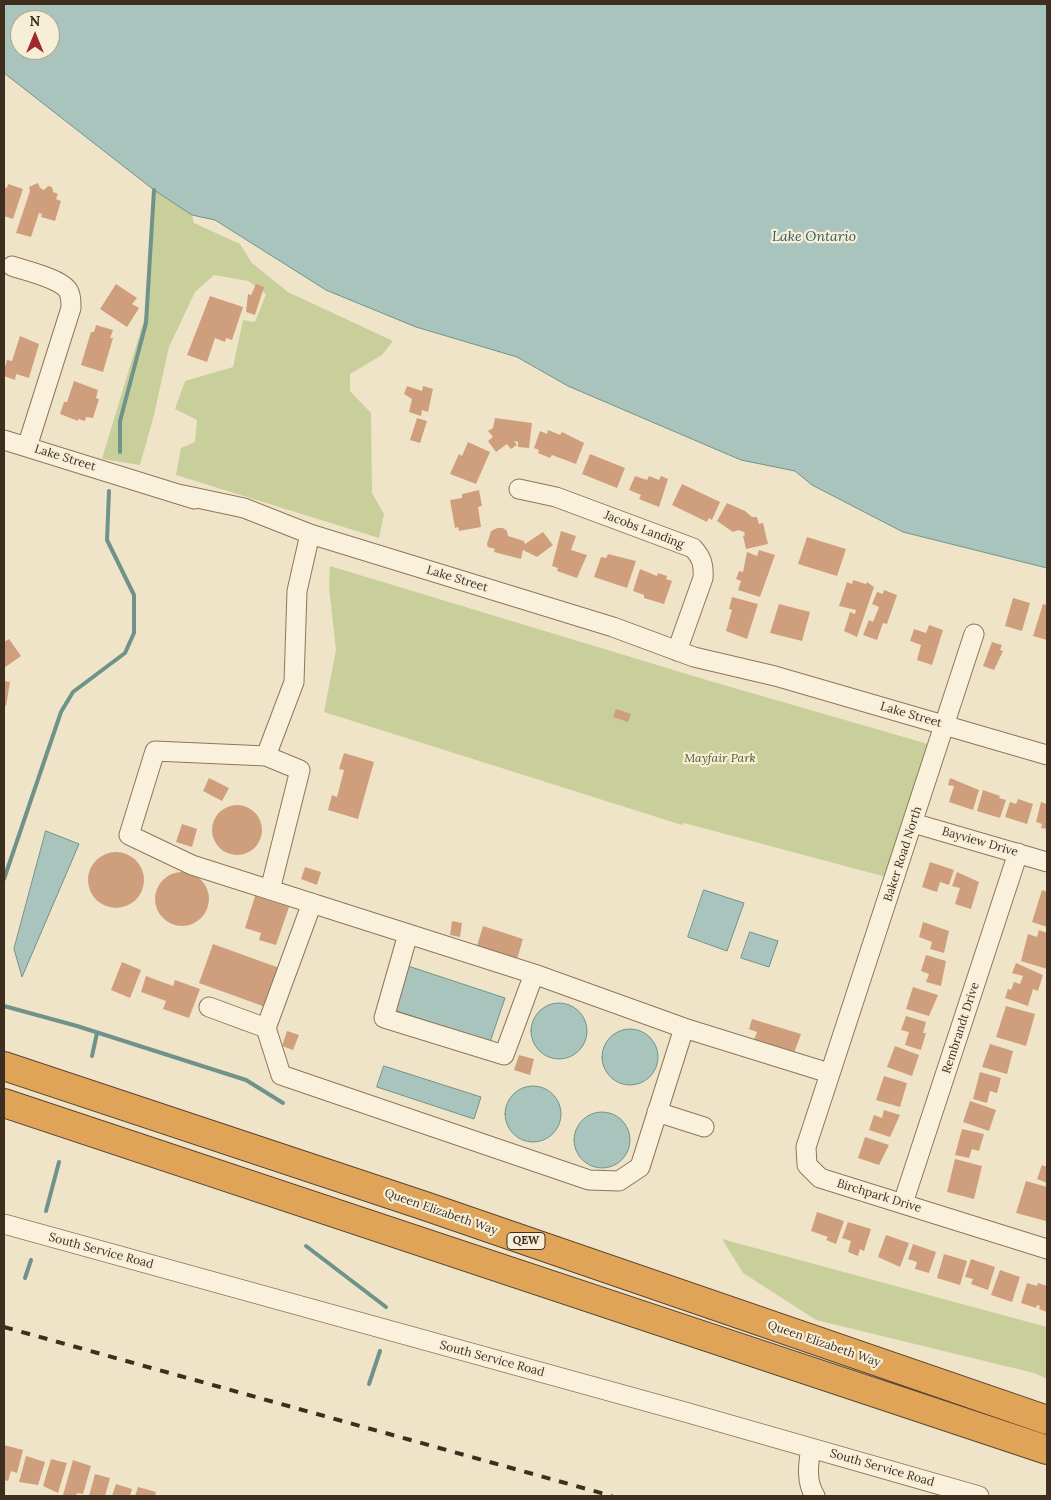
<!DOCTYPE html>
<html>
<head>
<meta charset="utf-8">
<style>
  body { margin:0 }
  #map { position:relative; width:1051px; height:1500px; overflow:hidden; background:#f0e4c8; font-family:Lora,serif }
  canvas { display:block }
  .frame { position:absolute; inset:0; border:5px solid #3d2e20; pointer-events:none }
  .north { position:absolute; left:10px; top:10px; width:50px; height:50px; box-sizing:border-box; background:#f7eed8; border:1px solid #ada18e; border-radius:50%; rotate:0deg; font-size:14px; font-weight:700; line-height:20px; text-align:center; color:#3d2e20 }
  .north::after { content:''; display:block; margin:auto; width:18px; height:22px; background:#9e2a2b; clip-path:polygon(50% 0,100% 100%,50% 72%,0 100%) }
</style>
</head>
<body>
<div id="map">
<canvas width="1051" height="1500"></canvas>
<div class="frame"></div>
<div class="north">N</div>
</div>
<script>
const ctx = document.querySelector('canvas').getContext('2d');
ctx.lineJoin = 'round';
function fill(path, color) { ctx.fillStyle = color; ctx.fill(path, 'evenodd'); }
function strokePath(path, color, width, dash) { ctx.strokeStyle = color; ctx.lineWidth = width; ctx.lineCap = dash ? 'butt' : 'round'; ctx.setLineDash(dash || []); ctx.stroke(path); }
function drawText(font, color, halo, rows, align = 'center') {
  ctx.font = font + ' Lora,serif'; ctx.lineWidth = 4.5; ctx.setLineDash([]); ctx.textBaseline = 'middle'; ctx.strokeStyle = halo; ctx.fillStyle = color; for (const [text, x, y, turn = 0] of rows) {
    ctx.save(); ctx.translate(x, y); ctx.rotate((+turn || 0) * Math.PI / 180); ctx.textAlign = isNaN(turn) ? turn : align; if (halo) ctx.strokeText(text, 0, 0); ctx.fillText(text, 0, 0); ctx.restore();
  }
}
fill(new Path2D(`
  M 154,190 L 192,215 L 194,223 L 240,244 L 252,263 L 288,292 L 393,341 L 382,355 L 350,374 L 350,391 L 371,413 L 372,493 L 384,514 L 379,538 L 176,475 L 181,448 L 195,442 L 197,420 L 175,409 L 185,381 L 233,367 L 243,320 L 255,322 L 266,294 L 248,281 L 214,275 L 195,292 L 169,347 L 154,415 L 140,465 L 102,459 L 146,313 Z
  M 330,566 L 710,681 L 928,744 L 886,877 L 684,823 L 682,825 L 324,712 L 336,650 L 329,587 Z
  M 722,1239 L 1047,1327 L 1047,1379 L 1034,1373 L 816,1320 L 743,1273 Z`), '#c9cf9b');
const water = new Path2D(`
  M 4,4 L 1047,4 L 1047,568 L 903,532 L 812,485 L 795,471 L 741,460 L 568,386 L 517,357 L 416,327 L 326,290 L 215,220 L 192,215 L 154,190 L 4,73 ZM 20,20 L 50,20 L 50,50 L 20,50 Z
  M 46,831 L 79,844 L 22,977 L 14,949 Z
  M 704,890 L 744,903 L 727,951 L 688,937 Z
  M 750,932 L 778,941 L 769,967 L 741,958 Z
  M 405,965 L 505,998 L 490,1042 L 391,1009 Z
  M531 1031a28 28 0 1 1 56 0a28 28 0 1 1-56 0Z
  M602 1057a28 28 0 1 1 56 0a28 28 0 1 1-56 0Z
  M 384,1066 L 481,1097 L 474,1119 L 377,1087 Z
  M505 1114a28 28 0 1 1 56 0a28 28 0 1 1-56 0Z
  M574 1140a28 28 0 1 1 56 0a28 28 0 1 1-56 0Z`);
fill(water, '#a9c4bc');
strokePath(water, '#6f938a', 1);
strokePath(new Path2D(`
  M 120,452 L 120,421 L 146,323 L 154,190
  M 4,879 L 61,712 L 73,692 L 125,653 L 134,633 L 134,595 L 107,540 L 109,491
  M 4,1006 L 77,1026 L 246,1080 L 283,1103
  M 92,1056 L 97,1033
  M 46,1211 L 59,1162
  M 306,1246 L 386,1307
  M 25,1278 L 31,1260
  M 369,1384 L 380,1351`), '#6f938a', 4);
fill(new Path2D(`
  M 38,183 L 40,188 L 44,190 L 48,186 L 52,187 L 53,192 L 58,194 L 56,199 L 61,201 L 55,221 L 41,217 L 42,214 L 39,213 L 31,237 L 16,233 L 30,191 L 29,187 Z
  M 8,184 L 23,189 L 13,219 L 4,216 L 4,187 L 7,188 Z
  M 116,284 L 137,298 L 132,304 L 139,308 L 127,327 L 100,309 Z
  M 256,284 L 264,287 L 255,315 L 246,312 L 248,294 L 251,295 Z
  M 210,296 L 243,307 L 232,340 L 226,338 L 225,342 L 215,338 L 207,362 L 187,355 Z
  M 96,325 L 113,330 L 110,338 L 113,338 L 103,372 L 81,365 L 91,332 L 94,332 Z
  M 20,336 L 39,344 L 29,378 L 16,374 L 15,380 L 4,376 L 4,371 L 7,360 L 12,361 Z
  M 74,381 L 98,390 L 96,398 L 99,399 L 93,418 L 86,417 L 85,421 L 78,419 L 78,421 L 60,414 L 64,402 L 67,402 Z
  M 407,386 L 422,391 L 423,386 L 433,389 L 428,412 L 422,410 L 421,416 L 409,412 L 412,399 L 404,394 Z
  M 417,418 L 427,421 L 420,443 L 410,440 Z
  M 495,418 L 532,423 L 529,448 L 518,447 L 518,442 L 514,441 L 517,445 L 511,449 L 507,444 L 496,452 L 488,441 L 493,437 L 488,431 L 493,428 Z
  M 548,430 L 560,435 L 562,432 L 584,443 L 576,464 L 552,455 L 550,458 L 538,453 L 539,450 L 534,448 L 540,431 L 547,434 Z
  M 468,442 L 490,452 L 476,484 L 450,474 L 459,454 L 462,456 Z
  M 590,454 L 625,468 L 617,488 L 582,474 Z
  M 635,476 L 647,480 L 649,476 L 659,480 L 661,476 L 668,479 L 659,507 L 639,499 L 641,495 L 629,490 Z
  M 682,484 L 720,502 L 712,520 L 709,518 L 707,522 L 672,505 Z
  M 479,490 L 482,506 L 478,507 L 481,527 L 459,531 L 458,527 L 455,528 L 450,500 L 462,498 L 462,494 Z
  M 727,503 L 745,511 L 752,517 L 757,517 L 759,524 L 763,523 L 768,544 L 746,549 L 743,536 L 745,535 L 744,532 L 738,530 L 733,532 L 717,521 Z
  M 497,528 L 503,528 L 507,531 L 508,536 L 524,541 L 525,544 L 543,532 L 553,545 L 537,557 L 523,550 L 521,559 L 494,552 L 495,549 L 488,547 L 487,544 L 491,531 Z
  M 561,531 L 576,536 L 571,550 L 587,555 L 577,578 L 557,571 L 558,568 L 552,566 Z
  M 807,537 L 846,549 L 837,576 L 798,564 Z
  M 759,550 L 775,555 L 760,597 L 738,590 L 741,581 L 736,579 L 739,571 L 743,572 L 747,552 L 757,556 Z
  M 608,554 L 636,561 L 627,588 L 594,577 L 601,557 L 606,558 Z
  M 640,569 L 657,576 L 658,573 L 667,576 L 666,579 L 672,581 L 664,604 L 644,598 L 644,595 L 633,591 Z
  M 853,580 L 866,584 L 867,582 L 874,587 L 857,637 L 844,631 L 850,612 L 855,614 L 856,610 L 839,606 L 847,582 L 852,584 Z
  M 884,590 L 897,595 L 887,624 L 883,623 L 877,640 L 863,635 L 869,620 L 873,622 L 879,607 L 872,604 L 877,592 L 883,594 Z
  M 732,597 L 758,604 L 747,639 L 726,631 L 732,610 L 729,609 Z
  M 1013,598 L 1030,603 L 1022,631 L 1005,626 Z
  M 779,604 L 810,612 L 802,641 L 770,633 Z
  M 1043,604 L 1047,605 L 1047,640 L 1033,636 Z
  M 929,625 L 943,630 L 932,665 L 917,660 L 921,645 L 910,641 L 914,629 L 926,633 Z
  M 9,639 L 21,656 L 4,668 L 4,642 Z
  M 992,642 L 1002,645 L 1000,650 L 1003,651 L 994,670 L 983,666 Z
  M 4,681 L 10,682 L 6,706 L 4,705 Z
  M 616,709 L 631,714 L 628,722 L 613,717 Z
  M 344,753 L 374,762 L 358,819 L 328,810 L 332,795 L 337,797 L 344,770 L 339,769 Z
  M 209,778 L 229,788 L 222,801 L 203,791 Z
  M 950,778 L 979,790 L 973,810 L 949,802 L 954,786 L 948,785 Z
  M 983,790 L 1000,796 L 999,798 L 1006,800 L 1000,818 L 977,811 Z
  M 1018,799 L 1033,804 L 1027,824 L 1005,817 L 1010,802 L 1016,804 Z
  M 1041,802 L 1047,804 L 1047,829 L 1041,828 L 1042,824 L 1036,822 Z
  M212 830a25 25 0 1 1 50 0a25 25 0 1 1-50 0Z
  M 182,824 L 197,829 L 192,847 L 176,842 Z
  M88 880a28 28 0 1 1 56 0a28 28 0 1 1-56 0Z
  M 930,862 L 954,870 L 949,885 L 940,882 L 937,892 L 922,887 Z
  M 305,867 L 321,872 L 317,885 L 301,879 Z
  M155 899a27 27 0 1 1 54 0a27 27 0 1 1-54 0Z
  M 957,872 L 979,882 L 971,909 L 955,904 L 960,888 L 952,886 Z
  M 1042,890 L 1047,892 L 1047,927 L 1032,922 Z
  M 255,896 L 289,907 L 276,945 L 259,940 L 261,933 L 245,928 Z
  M 452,921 L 462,923 L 460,937 L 450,935 Z
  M 923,922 L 949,931 L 944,953 L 930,949 L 932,942 L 919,937 Z
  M 483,926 L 523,939 L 517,959 L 477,946 Z
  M 1039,930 L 1047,933 L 1047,969 L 1021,961 L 1028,934 L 1037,937 Z
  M 213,944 L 285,970 L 271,1009 L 199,983 Z
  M 926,955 L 946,961 L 941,986 L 926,982 L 929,974 L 921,971 Z
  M 122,962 L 141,970 L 130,998 L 111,990 Z
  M 1016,963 L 1043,975 L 1038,991 L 1033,989 L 1028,1006 L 1005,998 L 1008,989 L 1011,990 L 1014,982 L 1020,984 L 1023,976 L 1012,973 Z
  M 146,976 L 173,986 L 175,980 L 200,989 L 189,1018 L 163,1009 L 166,1001 L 141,992 Z
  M 913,987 L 938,995 L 929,1016 L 906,1009 Z
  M 1006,1006 L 1035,1014 L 1026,1046 L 996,1037 Z
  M 906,1016 L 926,1022 L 923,1033 L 926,1033 L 921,1050 L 905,1045 L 909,1032 L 901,1030 Z
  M 752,1019 L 801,1034 L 794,1053 L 754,1040 L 757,1032 L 749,1029 Z
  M 287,1031 L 299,1035 L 293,1050 L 282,1046 Z
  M 990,1044 L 1013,1051 L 1007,1074 L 982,1067 Z
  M 895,1046 L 919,1055 L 912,1076 L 887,1067 Z
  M 519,1055 L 534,1059 L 530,1075 L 514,1070 Z
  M 980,1072 L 1001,1078 L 997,1093 L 990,1091 L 987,1103 L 973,1099 Z
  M 884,1076 L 907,1083 L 900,1107 L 876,1100 Z
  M 970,1101 L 996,1110 L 989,1131 L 963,1122 Z
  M 884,1110 L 900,1115 L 890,1137 L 869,1130 L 874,1115 L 882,1118 Z
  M 962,1129 L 984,1134 L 979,1151 L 972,1149 L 969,1158 L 955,1155 Z
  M 865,1137 L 889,1145 L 879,1165 L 858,1158 Z
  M 955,1159 L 982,1166 L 974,1199 L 947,1192 Z
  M 1042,1165 L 1047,1167 L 1047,1183 L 1037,1179 Z
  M 1026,1181 L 1047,1187 L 1046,1221 L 1016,1213 Z
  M 817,1212 L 844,1221 L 836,1244 L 826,1240 L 828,1237 L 811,1231 Z
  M 848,1222 L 871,1229 L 864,1251 L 860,1249 L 858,1256 L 848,1252 L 851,1241 L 842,1238 Z
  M 886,1235 L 909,1243 L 900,1267 L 878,1257 Z
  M 913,1244 L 936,1252 L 929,1273 L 915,1269 L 917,1262 L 908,1259 Z
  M 944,1254 L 967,1261 L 960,1285 L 937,1278 Z
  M 971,1259 L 995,1267 L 988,1290 L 971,1284 L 973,1279 L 965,1277 Z
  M 1000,1270 L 1020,1277 L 1012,1302 L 991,1295 Z
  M 1027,1283 L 1037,1286 L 1038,1283 L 1047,1286 L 1047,1312 L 1039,1309 L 1040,1306 L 1037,1305 L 1036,1308 L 1021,1303 Z
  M 4,1445 L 23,1450 L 17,1473 L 11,1471 L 8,1481 L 4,1480 Z
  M 26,1456 L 45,1462 L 38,1485 L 19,1482 Z
  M 51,1459 L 67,1463 L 58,1493 L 43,1486 Z
  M 73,1460 L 91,1466 L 83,1494 L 77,1493 L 76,1496 L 68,1496 L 63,1495 Z
  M 95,1474 L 110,1478 L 105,1496 L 89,1496 Z
  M 116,1484 L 132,1489 L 130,1496 L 112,1496 Z
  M 138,1487 L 156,1492 L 155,1496 L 135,1496 Z`), '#cf9f7d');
const minor = new Path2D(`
  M 12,266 C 26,271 58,278 67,289 C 71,294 71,301 71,308 L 27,447
  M 4,440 L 194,499
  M 519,489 L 556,497 L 693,548 C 702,558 704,565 703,578 L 677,651
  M 183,495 L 244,508 L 310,534 L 613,627 L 694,657 L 775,676 L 1047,755
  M 974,634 L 806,1147 L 807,1165 L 820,1178 L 1047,1249
  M 266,756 L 155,751 L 129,835 L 192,865 L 534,974 L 684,1028 L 829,1073
  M 913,823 L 1047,862
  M 270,890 L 300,770 L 266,756 L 294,682 L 297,591 L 310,534
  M 408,934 L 384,1018 L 504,1055 L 534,974
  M 209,1007 L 266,1028 L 312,903
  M 266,1028 L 281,1075 L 589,1180 L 619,1181 L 640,1167 L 684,1028
  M 657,1112 L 704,1127
  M 903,1203 L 1018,853
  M 4,1224 L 685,1412 L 979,1496
  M 811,1448 C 808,1465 806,1482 815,1496`);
const highway = new Path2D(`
  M 4,1066 L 425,1206 L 1047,1420
  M 4,1103 L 1047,1450`);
strokePath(minor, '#8d765c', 21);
strokePath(highway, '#5b4430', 30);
strokePath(minor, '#faf1dc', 19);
strokePath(highway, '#e0a458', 28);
strokePath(new Path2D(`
  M 4,1327 L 612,1496`), '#3d2e20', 4, [9, 9]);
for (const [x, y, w] of [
  [526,1241,38]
]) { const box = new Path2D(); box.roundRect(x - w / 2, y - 8.5, w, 17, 4); ctx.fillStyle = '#f7eed8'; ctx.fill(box); strokePath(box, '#3d2e20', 1); }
drawText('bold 11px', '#3d2e20', null, [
  ["QEW",526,1241]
]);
drawText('12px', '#3d2e20', '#f7eed8', [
  ["Lake Street",65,458,17],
  ["Jacobs Landing",644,530,21],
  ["Lake Street",457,579,17],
  ["Lake Street",911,715,16],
  ["Bayview Drive",980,842,16],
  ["Baker Road North",903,854,-72],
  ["Rembrandt Drive",961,1028,-72],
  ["Birchpark Drive",879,1196,17],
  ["Queen Elizabeth Way",441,1212,19],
  ["South Service Road",101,1251,15],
  ["Queen Elizabeth Way",824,1344,19],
  ["South Service Road",492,1359,15],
  ["South Service Road",882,1468,16]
]);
drawText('italic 12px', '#4d5a26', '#f7eed8', [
  ["Mayfair Park",720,759]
]);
drawText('italic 14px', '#2f5d5a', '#f7eed8', [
  ["Lake Ontario",814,237]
]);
</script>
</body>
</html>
